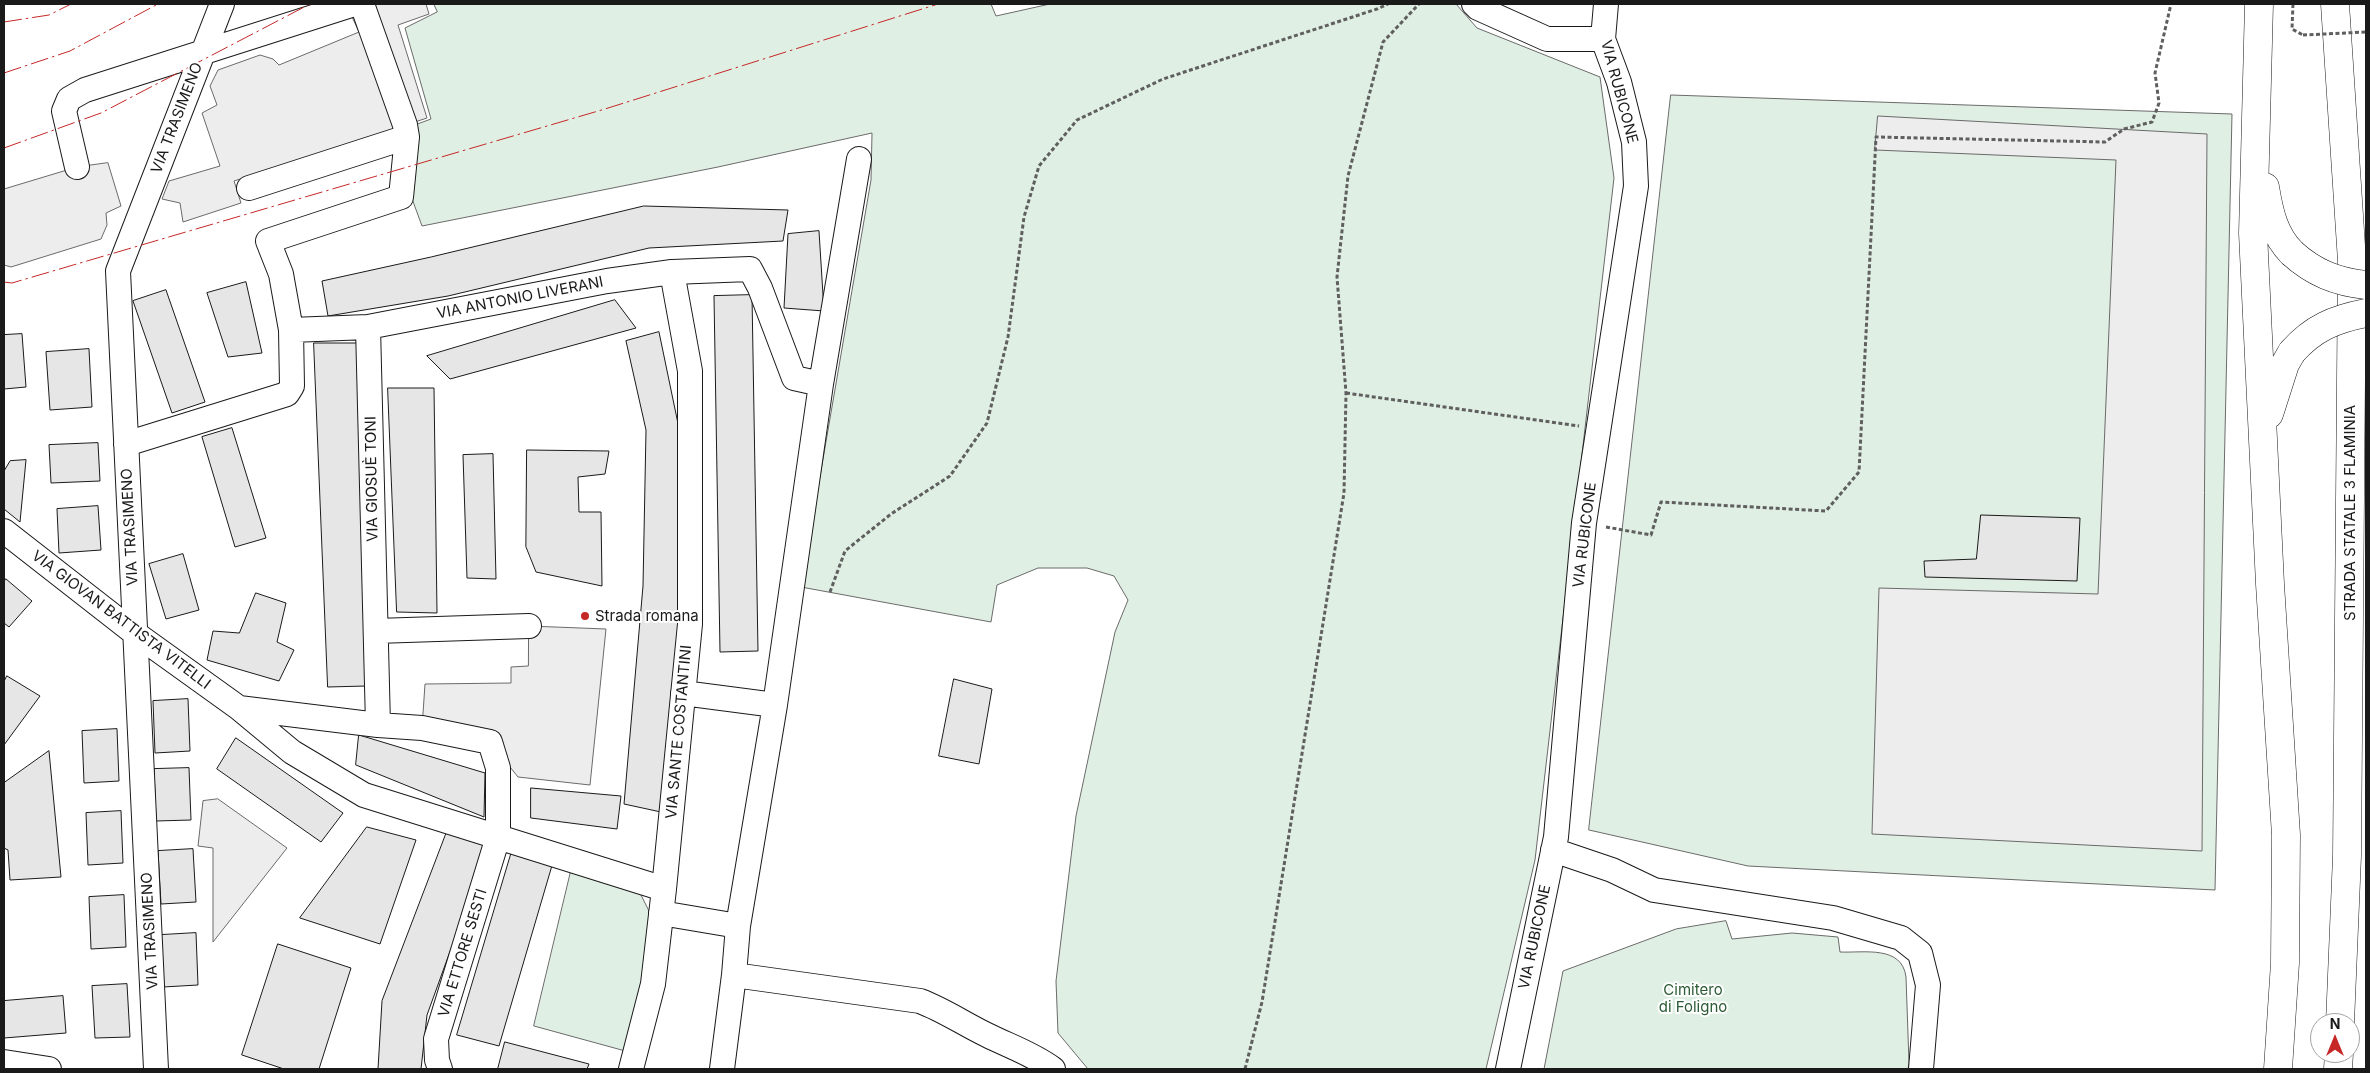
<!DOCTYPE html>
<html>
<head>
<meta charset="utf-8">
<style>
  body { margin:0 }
  #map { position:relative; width:2370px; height:1073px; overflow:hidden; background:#fff; font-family:Inter,sans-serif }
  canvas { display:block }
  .frame { position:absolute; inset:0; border:5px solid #1a1a1a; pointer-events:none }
  .north { position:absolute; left:2310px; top:1013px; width:50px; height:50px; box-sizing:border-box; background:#fff; border:1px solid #a3a3a3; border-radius:50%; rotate:0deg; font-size:14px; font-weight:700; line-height:20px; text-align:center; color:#1a1a1a }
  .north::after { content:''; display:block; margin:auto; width:18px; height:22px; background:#c62828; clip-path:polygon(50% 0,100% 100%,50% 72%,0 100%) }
</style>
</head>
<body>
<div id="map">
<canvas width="2370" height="1073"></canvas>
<div class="frame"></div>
<div class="north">N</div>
</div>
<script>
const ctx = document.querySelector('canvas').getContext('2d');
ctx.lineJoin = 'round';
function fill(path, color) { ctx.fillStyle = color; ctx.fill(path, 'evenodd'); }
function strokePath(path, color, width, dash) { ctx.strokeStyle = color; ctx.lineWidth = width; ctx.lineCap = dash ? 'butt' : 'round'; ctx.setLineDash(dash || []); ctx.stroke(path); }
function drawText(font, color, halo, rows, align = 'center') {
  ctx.font = font + ' Inter,sans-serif'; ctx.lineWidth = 4; ctx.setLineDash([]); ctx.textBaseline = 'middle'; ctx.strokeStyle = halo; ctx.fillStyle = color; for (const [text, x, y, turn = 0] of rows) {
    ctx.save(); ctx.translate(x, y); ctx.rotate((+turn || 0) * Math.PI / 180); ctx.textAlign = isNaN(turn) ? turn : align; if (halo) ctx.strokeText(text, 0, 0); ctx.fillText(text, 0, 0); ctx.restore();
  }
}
const green = new Path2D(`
  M 434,4 L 991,4 L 996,16 L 1050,4 L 1456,4 L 1477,28 L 1600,77 L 1614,178 L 1535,860 L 1486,1069 L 1088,1069 L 1058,1033 L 1056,981 L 1076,816 L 1115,632 L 1128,600 L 1114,576 L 1087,568 L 1038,568 L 997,585 L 991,622 L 801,587 L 871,180 L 872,133 L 718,167 L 422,226 L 411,196 L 412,126 L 431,119 L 405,28 L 437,12 Z
  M 1671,95 L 2232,114 L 2215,890 L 1748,866 L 1589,830 Z
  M 572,867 L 638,889 L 651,915 L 649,943 L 629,1052 L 534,1026 Z
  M 1726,921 L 1732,939 L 1792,933 L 1838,937 L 1840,952 C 1864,953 1902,945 1906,977 L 1909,1063 L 1908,1069 L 1544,1069 L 1563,971 L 1676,929 Z`);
fill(green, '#e0efe3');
strokePath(green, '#6a6a6a', 1);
const parking = new Path2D(`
  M 354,4 L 426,4 L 429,14 L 398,25 L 427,118 L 234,181 L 241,203 L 183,222 L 180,203 L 162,199 L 169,181 L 220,166 L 202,113 L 217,105 L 210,86 L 218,70 L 260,55 L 273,59 L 279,65 L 359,32 L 347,6 Z
  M 1878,116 L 2207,134 L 2202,851 L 1872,834 L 1879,588 L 2098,594 L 2116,160 L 1875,150 Z
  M 108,163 L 121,206 L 106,213 L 107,225 L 101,239 L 11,267 L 4,265 L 4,189 L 77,167 Z
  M 529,626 L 606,629 L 590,785 L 518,777 L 490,742 L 422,728 L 425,684 L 511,683 L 511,667 L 528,666 Z
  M 218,799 L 287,848 L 213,942 L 213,848 L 198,846 L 203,801 Z`);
fill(parking, '#ededed');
strokePath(parking, '#6a6a6a', 1);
const building = new Path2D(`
  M 644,206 L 788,210 L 783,241 L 649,248 L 448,296 L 328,316 L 322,281 L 431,257 Z
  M 819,231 L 824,311 L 784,308 L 788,234 Z
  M 246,282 L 262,353 L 228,357 L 207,293 Z
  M 166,290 L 205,402 L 172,413 L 133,301 Z
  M 752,295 L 758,651 L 720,652 L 714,296 Z
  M 615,300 L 636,328 L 450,379 L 427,356 Z
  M 659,332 L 681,438 L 682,598 L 661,812 L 624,804 L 643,586 L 646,430 L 626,341 Z
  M 22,334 L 26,387 L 4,389 L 4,335 Z
  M 314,343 L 358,343 L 366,686 L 328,687 Z
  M 89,349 L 92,407 L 50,410 L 46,352 Z
  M 388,388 L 434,388 L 437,613 L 397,612 Z
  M 232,428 L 266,538 L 235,547 L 202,437 Z
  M 98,443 L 100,481 L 51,483 L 49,445 Z
  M 527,450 L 609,451 L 605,474 L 578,477 L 579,512 L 601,512 L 602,586 L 536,572 L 526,547 Z
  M 493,454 L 496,579 L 467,578 L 463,455 Z
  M 26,460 L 20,522 L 4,509 L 4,471 L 10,461 Z
  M 98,506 L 101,550 L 59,553 L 57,509 Z
  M 1981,515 L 2080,518 L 2077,581 L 1925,577 L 1924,561 L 1976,559 Z
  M 183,554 L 199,610 L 166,619 L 149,564 Z
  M 6,579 L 32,601 L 9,627 L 4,623 L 4,582 Z
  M 256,593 L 286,603 L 277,642 L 294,650 L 279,681 L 207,660 L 213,631 L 239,633 Z
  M 7,676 L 40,696 L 4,745 L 4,682 Z
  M 954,679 L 992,689 L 979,764 L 939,756 Z
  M 188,699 L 190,751 L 155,753 L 153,701 Z
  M 117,729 L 119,781 L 84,783 L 82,731 Z
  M 359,735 L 485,773 L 484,817 L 356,765 Z
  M 236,738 L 343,813 L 321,842 L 217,769 Z
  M 49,751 L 61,877 L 10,880 L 8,850 L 4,848 L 4,783 Z
  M 189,768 L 191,820 L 156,821 L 154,769 Z
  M 531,788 L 621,796 L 617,829 L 531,818 Z
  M 121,811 L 123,863 L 88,865 L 86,813 Z
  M 367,827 L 416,840 L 380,944 L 300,918 Z
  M 448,829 L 490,841 L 427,1015 L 421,1069 L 378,1069 L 382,1001 Z
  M 193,849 L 196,902 L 161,904 L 158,851 Z
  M 512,851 L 553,862 L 499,1046 L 457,1035 Z
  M 124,895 L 126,947 L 91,949 L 89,897 Z
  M 196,933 L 198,985 L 163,987 L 161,935 Z
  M 278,944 L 351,968 L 319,1069 L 284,1069 L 242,1055 Z
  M 127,984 L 130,1037 L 95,1038 L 92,986 Z
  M 63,996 L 66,1033 L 4,1038 L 4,1001 Z
  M 505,1042 L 589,1064 L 587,1069 L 498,1069 Z`);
fill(building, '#e6e6e6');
strokePath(building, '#1a1a1a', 1);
const minor = new Path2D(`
  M 1474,4 L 1478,8 L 1547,39 L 1603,39
  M 77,167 L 64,111 L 69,99 L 85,90 L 354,4
  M 249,188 L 407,137
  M 368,327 L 378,725
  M 291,330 L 368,327 L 607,281 L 672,272 L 750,269 L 760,288 L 794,378 L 821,384
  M 126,444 L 287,394 L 292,386 L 291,330 L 281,274 L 268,241 L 401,197 L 407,137 L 405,125 L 362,4
  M 4,531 L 136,634 L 239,708 L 378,725 L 422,728 L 490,742 L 498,768 L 498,837 L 664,889
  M 376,631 L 529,626
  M 683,693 L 775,705 L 821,384 L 859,159
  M 239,708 L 292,752 L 364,795 L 498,837 L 436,1039 L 437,1060 L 440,1069
  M 1553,850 L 1612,870 L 1654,890 L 1833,918 L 1901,938 L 1920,953 L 1928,985 L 1921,1069
  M 661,913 L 738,926 L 734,975 L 920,1001 C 944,1010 964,1024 987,1035 C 1009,1046 1033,1054 1053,1069
  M 738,926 L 775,705
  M 4,1062 L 49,1069
  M 156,1069 L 118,271 L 222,4
  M 631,1069 L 653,984 L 664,889 L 690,624 L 690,371 L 672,272
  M 722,1069 L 734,975
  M 1508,1069 L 1556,837 L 1584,523 L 1636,186 L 1634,142 L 1619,82 L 1603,39 L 1606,4`);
const highway = new Path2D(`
  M 2259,4 L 2253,233 L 2270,584 L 2286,835 L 2285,963 L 2278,1069
  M 2335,4 L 2352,261 L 2347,856 L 2340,1023
  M 2265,187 C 2269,212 2274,235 2292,253
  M 2269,414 L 2285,364 L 2292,352
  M 2338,1069 L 2339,1053`);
strokePath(minor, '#1a1a1a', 26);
strokePath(highway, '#1a1a1a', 29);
strokePath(new Path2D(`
  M 2293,4 L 2292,29 L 2303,35
  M 1346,393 L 1579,426
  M 1606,527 L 1651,535 L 1661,502 L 1826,511 L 1859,472 L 1876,137 L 2105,142 L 2124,129 L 2152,122 L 2159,103 L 2155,73 L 2171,4
  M 830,592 L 845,551 L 891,514 L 950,476 L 987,423 L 1008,337 L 1024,217 L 1039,166 L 1077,120 L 1163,79 L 1377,9 L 1388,4
  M 1245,1069 L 1262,1002 L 1344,493 L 1346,393 L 1337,277 L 1348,176 L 1383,42 L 1419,4`), '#5f5f5f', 3, [4, 2.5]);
strokePath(minor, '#fff', 24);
strokePath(highway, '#fff', 28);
const highwayBridge = new Path2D(`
  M 2292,253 C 2314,273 2337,282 2366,285
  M 2292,352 C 2313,328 2335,319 2366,313`);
strokePath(highwayBridge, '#1a1a1a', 29, []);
strokePath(new Path2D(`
  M 2303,35 L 2366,32`), '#5f5f5f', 3, [4, 2.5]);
strokePath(highwayBridge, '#fff', 28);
strokePath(new Path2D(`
  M 4,22 L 49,15 L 71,4
  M 4,73 L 70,51 L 158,4
  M 4,148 L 101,113 L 310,4
  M 4,282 L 12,283 L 605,109 L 938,4`), '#c62828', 1, [18, 4, 2.5, 4]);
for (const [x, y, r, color] of [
  [585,616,5,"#c62828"]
]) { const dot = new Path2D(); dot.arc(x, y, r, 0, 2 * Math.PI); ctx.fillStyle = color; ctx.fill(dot); strokePath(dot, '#fff', 2); }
drawText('15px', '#1a1a1a', '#fff', [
  ["VIA RUBICONE",1619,92,75],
  ["VIA TRASIMENO",177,118,-69],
  ["VIA ANTONIO LIVERANI",520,298,-11],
  ["VIA GIOSUÈ TONI",372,479,-91],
  ["STRADA STATALE 3 FLAMINIA",2350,513,-90],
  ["VIA TRASIMENO",130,527,-93],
  ["VIA RUBICONE",1585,535,-83],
  ["VIA GIOVAN BATTISTA VITELLI",121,620,37],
  ["VIA SANTE COSTANTINI",679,732,-85],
  ["VIA TRASIMENO",150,931,-93],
  ["VIA RUBICONE",1535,937,-78],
  ["VIA ETTORE SESTI",463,953,-73]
]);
drawText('15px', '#1a1a1a', '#fff', [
  ["Strada romana",595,616]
], 'left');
drawText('15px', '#2b5a34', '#fff', [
  ["Cimitero",1693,990],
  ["di Foligno",1693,1007]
]);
</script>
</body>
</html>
